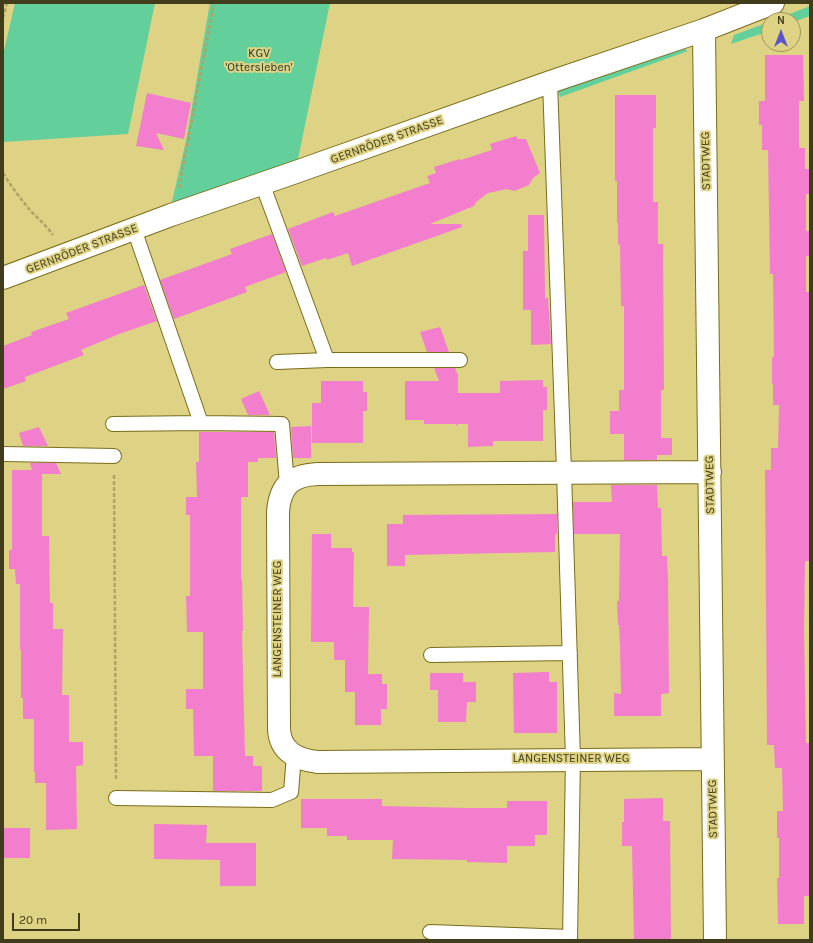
<!DOCTYPE html>
<html>
<head>
<meta charset="utf-8">
<style>
  body { margin:0 }
  #map { position:relative; width:813px; height:943px; overflow:hidden; background:#ded284; font-family:Karla,sans-serif }
  canvas { display:block }
  .frame { position:absolute; inset:0; border:4px solid #413c1c; pointer-events:none }
  .north { position:absolute; left:761px; top:12px; width:40px; height:40px; box-sizing:border-box; background:#ded284; border:1px solid #9f965a; border-radius:50%; rotate:0deg; font-size:11px; font-weight:700; line-height:16px; text-align:center; color:#413c1c }
  .north::after { content:''; display:block; margin:auto; width:14px; height:18px; background:#5b54cc; clip-path:polygon(50% 0,100% 100%,50% 72%,0 100%) }
  .scale { position:absolute; left:12px; top:913px; width:68px; height:18px; box-sizing:border-box; border:2px solid #413c1c; border-top:0; padding-left:5px; font-size:12px; line-height:14px; white-space:nowrap; color:#413c1c; -webkit-text-stroke:3px #ded284; paint-order:stroke }
</style>
</head>
<body>
<div id="map">
<canvas width="813" height="943"></canvas>
<div class="frame"></div>
<div class="north">N</div>
<div class="scale">20 m</div>
</div>
<script>
const ctx = document.querySelector('canvas').getContext('2d');
ctx.lineJoin = 'round';
function fill(path, color) { ctx.fillStyle = color; ctx.fill(path, 'evenodd'); }
function strokePath(path, color, width, dash) { ctx.strokeStyle = color; ctx.lineWidth = width; ctx.lineCap = dash ? 'butt' : 'round'; ctx.setLineDash(dash || []); ctx.stroke(path); }
function drawText(font, color, halo, rows, align = 'center') {
  ctx.font = font + ' Karla,sans-serif'; ctx.lineWidth = 4; ctx.setLineDash([]); ctx.textBaseline = 'middle'; ctx.strokeStyle = halo; ctx.fillStyle = color; for (const [text, x, y, turn = 0] of rows) {
    ctx.save(); ctx.translate(x, y); ctx.rotate((+turn || 0) * Math.PI / 180); ctx.textAlign = isNaN(turn) ? turn : align; if (halo) ctx.strokeText(text, 0, 0); ctx.fillText(text, 0, 0); ctx.restore();
  }
}
fill(new Path2D(`
  M 15,3 L 155,3 L 128,134 L 3,142 L 3,55 Z
  M 210,3 L 330,3 L 298,159 L 171,206 L 186,141 Z
  M 810,6 L 810,16 L 793,22 L 793,20 L 774,20 Z
  M 769,22 L 769,31 L 731,44 L 734,35 Z
  M 681,47 L 688,51 L 560,97 L 557,88 Z`), '#63d09c');
fill(new Path2D(`
  M 765,55 L 803,55 L 804,101 L 799,101 L 799,148 L 805,148 L 805,169 L 810,169 L 810,194 L 806,194 L 806,231 L 810,231 L 810,256 L 806,256 L 806,292 L 810,292 L 810,561 L 805,561 L 804,631 L 806,743 L 810,743 L 810,896 L 804,896 L 804,924 L 778,924 L 777,878 L 779,878 L 779,838 L 777,838 L 777,811 L 783,811 L 782,768 L 775,768 L 774,745 L 767,745 L 765,470 L 771,470 L 771,448 L 778,448 L 779,405 L 773,405 L 773,384 L 772,384 L 772,357 L 774,357 L 773,274 L 770,274 L 768,150 L 762,150 L 762,125 L 759,125 L 759,101 L 765,101 Z
  M 147,93 L 191,103 L 184,139 L 156,133 L 164,150 L 136,146 Z
  M 615,95 L 656,95 L 656,128 L 653,128 L 653,202 L 658,202 L 658,244 L 663,244 L 664,390 L 661,390 L 661,438 L 672,438 L 672,455 L 657,455 L 657,460 L 624,460 L 624,434 L 610,434 L 610,411 L 619,411 L 619,390 L 624,390 L 624,306 L 621,306 L 620,245 L 618,244 L 618,223 L 617,223 L 617,181 L 615,181 Z
  M 516,136 L 518,139 L 526,139 L 540,173 L 533,178 L 529,185 L 514,191 L 507,189 L 488,193 L 477,201 L 474,206 L 430,224 L 461,224 L 462,227 L 352,266 L 348,253 L 327,260 L 326,258 L 302,266 L 288,229 L 333,212 L 335,216 L 430,183 L 427,176 L 436,173 L 434,167 L 460,159 L 461,160 L 492,150 L 490,144 Z
  M 528,215 L 544,215 L 545,298 L 548,298 L 551,344 L 531,345 L 531,310 L 523,310 L 523,251 L 528,251 Z
  M 272,234 L 286,272 L 245,287 L 247,292 L 174,319 L 160,280 L 232,254 L 230,249 Z
  M 144,285 L 157,321 L 119,334 L 81,350 L 84,355 L 25,377 L 26,381 L 3,389 L 3,346 L 32,335 L 31,332 L 69,319 L 66,313 Z
  M 440,327 L 449,352 L 427,352 L 420,332 Z
  M 434,368 L 455,368 L 458,375 L 458,393 L 500,393 L 500,381 L 543,380 L 543,387 L 547,387 L 547,410 L 543,410 L 543,441 L 493,441 L 493,446 L 468,447 L 468,424 L 458,424 L 456,426 L 456,424 L 424,424 L 424,420 L 405,420 L 405,381 L 439,381 Z
  M 321,381 L 363,381 L 363,392 L 367,392 L 367,411 L 363,411 L 363,443 L 312,443 L 312,403 L 321,403 Z
  M 259,391 L 270,415 L 248,415 L 241,399 Z
  M 311,426 L 311,458 L 293,458 L 291,427 Z
  M 39,427 L 48,446 L 23,446 L 19,433 Z
  M 199,432 L 274,432 L 276,458 L 258,458 L 258,462 L 248,462 L 248,497 L 241,497 L 241,579 L 242,579 L 243,631 L 242,631 L 245,756 L 253,756 L 253,766 L 262,766 L 262,791 L 213,791 L 213,756 L 194,756 L 193,709 L 186,709 L 186,689 L 203,689 L 203,632 L 187,632 L 186,596 L 190,596 L 190,515 L 186,515 L 186,497 L 197,497 L 196,462 L 199,462 Z
  M 30,463 L 56,463 L 61,474 L 42,474 L 42,536 L 49,536 L 50,603 L 53,603 L 53,629 L 63,629 L 62,695 L 69,695 L 69,742 L 83,742 L 83,765 L 76,766 L 77,829 L 46,830 L 46,783 L 35,783 L 35,772 L 34,772 L 34,719 L 23,719 L 23,698 L 21,698 L 21,650 L 20,650 L 20,584 L 16,584 L 15,569 L 9,569 L 9,550 L 12,550 L 12,470 L 32,470 Z
  M 611,485 L 657,485 L 658,508 L 661,508 L 662,556 L 667,556 L 668,580 L 669,693 L 661,694 L 661,716 L 614,716 L 614,693 L 621,694 L 620,646 L 619,625 L 618,625 L 617,601 L 619,601 L 620,534 L 574,534 L 573,502 L 612,502 Z
  M 557,514 L 557,534 L 555,534 L 555,552 L 405,555 L 405,566 L 387,566 L 387,524 L 403,524 L 403,515 Z
  M 312,534 L 331,534 L 331,548 L 352,548 L 352,552 L 354,552 L 353,607 L 369,607 L 368,674 L 382,674 L 382,684 L 387,684 L 387,709 L 381,709 L 381,725 L 355,725 L 355,692 L 345,692 L 345,660 L 334,660 L 334,642 L 311,642 Z
  M 549,672 L 549,682 L 557,682 L 557,733 L 514,733 L 513,673 Z
  M 430,673 L 463,673 L 463,682 L 476,682 L 476,702 L 467,702 L 466,722 L 438,722 L 438,690 L 430,690 Z
  M 663,798 L 663,821 L 670,821 L 671,940 L 634,940 L 632,846 L 622,846 L 622,822 L 624,822 L 624,799 Z
  M 301,799 L 382,799 L 382,806 L 467,808 L 507,808 L 507,801 L 547,801 L 547,835 L 535,835 L 535,846 L 507,846 L 507,863 L 467,862 L 467,860 L 392,859 L 393,840 L 347,840 L 347,836 L 327,836 L 327,828 L 301,828 Z
  M 154,824 L 207,825 L 206,843 L 256,843 L 256,886 L 220,886 L 220,860 L 154,859 Z
  M 3,828 L 30,828 L 30,858 L 3,858 Z`), '#f27ecd');
const lane = new Path2D(`
  M 550,82 L 564,472 L 573,759 L 570,940
  M 262,183 L 327,360 L 277,362
  M 134,229 L 201,423 L 282,424 L 287,485
  M 327,360 L 460,360
  M 113,424 L 201,423
  M 3,454 L 114,456
  M 431,655 L 570,653
  M 116,798 L 272,800 L 291,792 L 294,755
  M 430,932 L 570,937`);
const street = new Path2D(`
  M 704,30 L 715,940
  M 3,278 L 171,215 L 293,173 L 550,82 L 704,30 L 773,3
  M 710,472 L 318,474 C 291,475 280,486 278,512 L 279,729 C 280,752 298,760 318,762 L 712,759`);
strokePath(lane, '#796d1b', 16);
strokePath(street, '#796d1b', 24);
strokePath(new Path2D(`
  M 3,18 L 7,3
  M 3,173 C 11,186 20,198 29,209 C 37,218 46,225 53,235
  M 179,188 L 214,3
  M 114,475 L 116,780`), '#aea464', 2.5, [4, 2]);
strokePath(lane, '#fff', 14);
strokePath(street, '#fff', 22);
drawText('12px', '#1a3427', '#ded284', [
  ["KGV",259,54],
  ["'Ottersleben'",259,68]
]);
drawText('12px', '#413c1c', '#ded284', [
  ["GERNRÖDER STRASSE",387,140,-20],
  ["STADTWEG",706,161,-91],
  ["GERNRÖDER STRASSE",82,249,-21],
  ["STADTWEG",710,485,-91],
  ["LANGENSTEINER WEG",278,619,-90],
  ["LANGENSTEINER WEG",571,759],
  ["STADTWEG",713,809,-91]
]);
</script>
</body>
</html>
